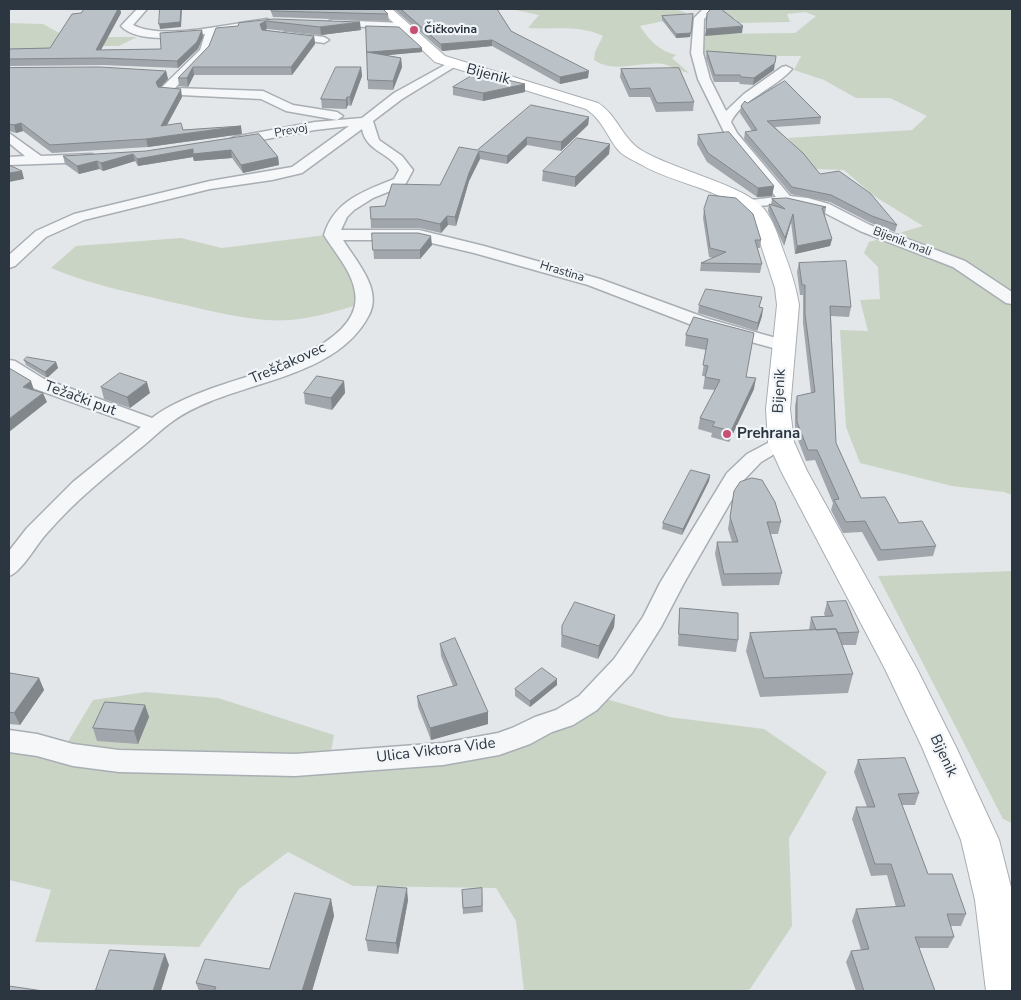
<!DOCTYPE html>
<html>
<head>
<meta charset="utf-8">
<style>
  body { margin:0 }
  #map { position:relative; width:1021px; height:1000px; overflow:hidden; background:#e3e7ea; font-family:"Nunito Sans",sans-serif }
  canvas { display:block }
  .frame { position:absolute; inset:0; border:10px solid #2b3641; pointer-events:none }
</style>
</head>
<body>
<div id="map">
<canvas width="1021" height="1000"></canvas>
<div class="frame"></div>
</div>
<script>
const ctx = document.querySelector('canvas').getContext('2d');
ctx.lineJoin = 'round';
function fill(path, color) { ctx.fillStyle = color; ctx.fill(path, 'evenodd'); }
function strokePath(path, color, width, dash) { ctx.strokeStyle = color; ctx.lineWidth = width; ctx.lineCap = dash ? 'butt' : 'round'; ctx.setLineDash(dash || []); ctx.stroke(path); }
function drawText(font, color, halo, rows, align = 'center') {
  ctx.font = font + ' "Nunito Sans",sans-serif'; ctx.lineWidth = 4.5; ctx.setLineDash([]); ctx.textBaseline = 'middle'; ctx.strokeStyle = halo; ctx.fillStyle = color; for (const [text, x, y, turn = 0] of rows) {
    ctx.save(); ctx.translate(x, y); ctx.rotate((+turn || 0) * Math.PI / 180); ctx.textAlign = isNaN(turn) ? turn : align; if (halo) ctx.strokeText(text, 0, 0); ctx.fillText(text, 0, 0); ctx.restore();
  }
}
fill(new Path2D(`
  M 511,9 L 675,9 L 684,12 L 687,16 L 640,26 C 650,41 658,50 676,55 L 672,58 L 689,73 C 679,71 669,65 663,64 C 641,61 614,74 594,60 L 595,52 L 603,36 C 579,24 554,30 528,28 L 539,15 Z
  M 717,9 L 1012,9 L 1012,495 L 1004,492 L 952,486 L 860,463 L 846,427 L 840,330 L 868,331 L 860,300 L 880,299 L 878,267 L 864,253 L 869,242 L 923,226 L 874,196 L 844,170 L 814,169 L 788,138 L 912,130 L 927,116 L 890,98 L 856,98 L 824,80 L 794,70 L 801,56 L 698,56 L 701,34 L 795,33 L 816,16 L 805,12 L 787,14 L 790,22 L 739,23 L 735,18 L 718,19 L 710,15 Z
  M 9,23 L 43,24 L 61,34 L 78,37 L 137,37 L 119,46 L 76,46 L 51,47 L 38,52 L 9,51 Z
  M 326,235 L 353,278 L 359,295 L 354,306 C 333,312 313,318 291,320 C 252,323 209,310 171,302 C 129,292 91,285 51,268 L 76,246 L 181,238 L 222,248 Z
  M 1012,571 L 1012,823 L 1003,819 L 878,576 Z
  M 146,692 L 218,698 L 334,735 L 327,773 L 464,762 L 522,748 L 606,699 L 669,717 L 764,729 L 827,772 L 789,838 L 792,926 L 750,989 L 743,991 L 524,991 L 516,921 L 496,888 L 353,886 L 288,852 L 239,889 L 199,947 L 35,942 L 51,890 L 9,880 L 9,754 L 63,750 L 93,700 Z`), '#cad4c4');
const street = new Path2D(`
  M 137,9 L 147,9 L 133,25 C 165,41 231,23 267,19 L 272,22 L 267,25 L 229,30 L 224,34 L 216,33 L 209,53 L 175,88 L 263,91 L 293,105 L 337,112 L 343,116 L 337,120 L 286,111 L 261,99 L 161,94 L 159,91 L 161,88 L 200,50 L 205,34 C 182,37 138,44 121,26 Z
  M 703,9 L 714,9 L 704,19 L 703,53 L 710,79 L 726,111 L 744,94 L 782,67 L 786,66 L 792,69 C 776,88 741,100 731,122 L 737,133 L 790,196 L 808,198 L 829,204 L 870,225 L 965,261 L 1012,292 L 1012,304 L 1006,303 L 953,267 L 860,231 L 819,210 L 786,204 L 743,207 L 741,204 L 743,201 L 776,197 L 725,134 L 698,79 L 691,53 L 694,18 Z
  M 333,20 L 402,23 L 407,26 L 402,29 L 329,25 L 329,21 Z
  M 287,32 L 324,37 L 329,40 L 324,43 L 283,37 L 283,33 Z
  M 452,61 L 458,64 L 456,66 L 402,99 L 373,121 L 379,140 L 402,156 L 413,170 L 405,185 L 373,198 L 354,210 L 347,217 L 341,230 L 419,230 L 484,246 L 600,279 L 709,319 L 790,342 L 793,346 L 790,350 L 784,351 L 697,327 L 588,285 L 474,253 L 419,240 L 343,240 C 355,260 383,289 369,315 C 334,383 230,380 173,421 C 160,430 150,441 138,450 C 106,476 75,501 48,532 C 37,543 22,572 9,576 L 9,551 L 27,528 L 73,482 L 141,427 L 30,387 L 9,373 L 9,360 L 15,361 L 44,379 L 152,418 C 169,405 189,397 210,389 C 248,375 365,347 355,292 C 352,271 335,253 324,235 C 334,201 364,191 394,179 L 399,170 C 390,152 366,152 362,129 L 302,173 L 272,180 L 210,189 L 84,220 L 46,237 L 15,266 L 9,268 L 9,255 L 36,231 L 74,214 L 210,181 L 292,167 L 349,126 L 315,130 L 234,145 L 227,141 L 234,137 L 315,122 L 362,118 L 394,93 Z
  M 9,133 L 41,156 L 92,154 L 99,158 L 92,162 L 9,165 L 9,157 L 25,156 L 9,143 Z
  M 781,436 L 788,438 L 791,442 L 788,446 L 761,462 L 742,482 L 684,583 L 661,627 L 632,673 L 597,710 L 573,725 L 552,732 L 530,744 L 499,755 L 443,765 L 295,776 L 119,772 L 73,766 L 37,756 L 9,752 L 9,730 L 37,734 L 73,744 L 119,750 L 295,754 L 443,743 L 498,733 L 512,728 L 535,717 L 556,710 L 579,696 L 614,659 L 643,617 L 660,583 L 727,473 L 747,454 Z`);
const secondary = new Path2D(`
  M 379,9 L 392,9 L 445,56 L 598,103 C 617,115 622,138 641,150 C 671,169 745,185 764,209 C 774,221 778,236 783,250 C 790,268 796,286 799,305 L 790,409 L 794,442 L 807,471 L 917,669 L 956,747 L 999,840 L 1012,891 L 1012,991 L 986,991 L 975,900 L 961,840 L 922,747 L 885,669 L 781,471 L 768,442 L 766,409 L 777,305 L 775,288 L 753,221 C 732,190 673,184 642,165 C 635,161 625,157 619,151 C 607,137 603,120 586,109 L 435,62 Z`);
strokePath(street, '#a8aeb4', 3);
strokePath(secondary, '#a8aeb4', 2);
fill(street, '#f5f7f9');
fill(secondary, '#fff');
fill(new Path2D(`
  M 84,9 L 120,9 L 121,13 L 101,50 L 161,49 L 202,30 L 203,37 L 198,49 L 178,68 L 102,65 L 9,66 L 9,68 L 9,49 L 50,48 L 81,13 Z
  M 270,9 L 383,9 L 388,14 L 389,21 L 273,17 Z
  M 394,9 L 497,9 L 511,31 L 588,78 L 560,84 L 492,46 L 442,51 Z
  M 662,16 L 690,37 L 676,38 L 662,20 Z
  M 274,19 L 361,30 L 321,35 L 267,29 L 265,30 L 314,36 L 315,44 L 292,75 L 194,75 L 188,87 L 179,86 L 178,78 L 238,26 Z
  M 366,26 L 422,48 L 422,52 L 386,55 L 401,58 L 402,67 L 393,90 L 368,89 Z
  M 707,51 L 774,70 L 753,85 L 740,84 L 739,82 L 714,82 L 706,58 Z
  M 361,67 L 362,76 L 351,106 L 348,105 L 346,109 L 322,108 L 321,99 Z
  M 9,68 L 166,71 L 168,79 L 160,88 L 182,97 L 167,125 L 183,130 L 242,134 L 148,147 L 52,153 L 23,131 L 16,133 L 9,131 L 9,132 Z
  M 621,69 L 694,102 L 693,111 L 656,112 L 650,97 L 629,97 L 620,77 Z
  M 453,87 L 525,92 L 483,101 L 453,95 Z
  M 747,103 L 821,117 L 820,124 L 775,127 L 820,174 L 897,225 L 895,232 L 871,223 L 830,202 L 791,194 L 744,139 L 745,132 L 752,131 L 740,113 L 741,106 Z
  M 589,117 L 588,125 L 561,151 L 527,145 L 507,164 L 480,159 L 469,181 L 456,226 L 448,225 L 441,233 L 419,228 L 371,228 L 370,207 L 385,206 L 440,185 L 477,150 Z
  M 259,134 L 278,157 L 279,165 L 243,173 L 232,158 L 194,161 L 193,157 L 138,166 L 135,161 L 103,171 L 99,169 L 79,174 L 65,164 L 63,156 L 146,151 Z
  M 698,135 L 774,186 L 772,196 L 757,197 L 707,162 L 697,144 Z
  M 610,144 L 609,154 L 575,187 L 542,181 L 543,171 Z
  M 772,199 L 826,207 L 825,215 L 824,215 L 832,239 L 830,246 L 795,254 L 791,222 L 784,246 L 768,211 L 769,204 L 771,204 Z
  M 704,209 L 761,240 L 760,248 L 757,248 L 762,264 L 760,273 L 700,271 L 701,263 L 713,258 L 709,257 L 703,218 Z
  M 372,233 L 432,245 L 420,259 L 374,259 Z
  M 799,263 L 851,307 L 849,317 L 831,316 L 836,443 L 861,498 L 899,523 L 936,546 L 933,556 L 878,561 L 862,532 L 843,533 L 831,510 L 833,503 L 815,460 L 806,461 L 795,432 L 795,406 L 797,396 L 811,393 L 803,323 L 803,295 L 800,295 L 797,272 Z
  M 699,305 L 760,307 L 762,316 L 757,331 L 698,313 Z
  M 694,317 L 747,377 L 754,389 L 729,442 L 711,437 L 712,433 L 698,429 L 700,418 L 715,390 L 703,389 L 705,376 L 702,376 L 706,350 L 685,346 L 686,335 Z
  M 24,360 L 56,362 L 58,368 L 47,378 L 26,365 Z
  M 344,381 L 345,393 L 332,410 L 305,404 L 304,393 Z
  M 101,387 L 150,393 L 130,408 L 104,399 Z
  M 710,475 L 709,481 L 682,535 L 662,529 L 663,523 Z
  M 734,491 L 781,522 L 778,534 L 770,534 L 782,573 L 779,585 L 722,586 L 715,554 L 717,542 L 732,542 L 728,529 Z
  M 827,602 L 859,632 L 856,645 L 842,645 L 853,674 L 848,693 L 760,697 L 746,651 L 750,633 L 809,630 L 811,617 L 825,616 L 824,614 Z
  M 680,608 L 738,640 L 736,652 L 678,646 L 679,620 Z
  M 615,615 L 614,627 L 598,659 L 561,647 L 562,626 Z
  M 440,644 L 488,712 L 488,724 L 431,740 L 418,707 L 417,696 L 453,686 L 441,656 Z
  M 9,675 L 39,678 L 44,690 L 20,725 L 9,724 Z
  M 557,679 L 557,685 L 530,707 L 515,696 L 515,689 Z
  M 145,705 L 149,717 L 138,744 L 97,741 L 93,728 Z
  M 858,760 L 919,793 L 915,805 L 902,805 L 928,874 L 966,914 L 961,926 L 950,926 L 954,937 L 948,948 L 919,948 L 935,991 L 856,991 L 846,962 L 851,951 L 861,950 L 852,921 L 856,909 L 896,907 L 887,875 L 871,876 L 852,819 L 856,807 L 867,807 L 854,772 Z
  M 482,888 L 483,912 L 463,914 L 462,890 Z
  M 331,899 L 334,916 L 312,991 L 199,991 L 196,983 L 269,969 Z
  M 408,900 L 398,954 L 368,951 L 366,940 Z`), '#a0a6ab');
fill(new Path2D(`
  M 118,9 L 120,9 L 121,13 L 97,57 L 96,50 Z
  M 181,9 L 182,9 L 181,27 L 160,29 L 159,24 Z
  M 266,21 L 267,29 L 261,32 L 260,24 Z
  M 360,22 L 361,30 L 321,35 L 320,27 Z
  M 743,26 L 742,33 L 705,36 L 706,29 Z
  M 202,30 L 203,37 L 198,49 L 178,68 L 177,61 Z
  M 691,33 L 690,37 L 676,38 L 676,34 Z
  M 314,36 L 315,44 L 292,75 L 291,67 Z
  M 492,40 L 492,46 L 442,51 L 441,44 Z
  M 422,48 L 422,52 L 368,57 L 367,52 Z
  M 401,58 L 402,67 L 393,90 L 393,81 Z
  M 775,63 L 774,70 L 753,85 L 754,78 Z
  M 193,67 L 194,75 L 188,87 L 187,78 Z
  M 361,67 L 362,76 L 351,106 L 350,97 Z
  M 166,71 L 168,79 L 158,90 L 156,82 Z
  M 589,71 L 588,78 L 560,84 L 560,77 Z
  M 525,84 L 525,92 L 483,101 L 483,93 Z
  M 181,89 L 182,97 L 162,134 L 161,126 Z
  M 347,97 L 348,105 L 346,109 L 346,100 Z
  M 589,117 L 588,125 L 561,151 L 561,142 Z
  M 21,123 L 23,131 L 16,133 L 14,125 Z
  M 241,126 L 242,134 L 148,147 L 146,139 Z
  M 527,137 L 527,145 L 507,164 L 507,156 Z
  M 610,144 L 609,154 L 575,187 L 575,177 Z
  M 193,149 L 231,150 L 232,158 L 194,161 L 193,157 L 138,166 L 137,159 Z
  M 479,151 L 480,159 L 469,181 L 456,226 L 455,217 L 469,173 Z
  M 133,154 L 135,161 L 103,171 L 101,163 Z
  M 278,157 L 279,165 L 243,173 L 241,165 Z
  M 97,161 L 99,169 L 79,174 L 77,166 Z
  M 22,171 L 24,179 L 9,182 L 9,173 Z
  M 774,186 L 772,196 L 757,197 L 758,188 Z
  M 793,214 L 791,222 L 784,246 L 785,238 Z
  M 447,216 L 448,225 L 441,233 L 440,224 Z
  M 431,236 L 432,245 L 420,259 L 420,250 Z
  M 832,239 L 830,246 L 795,254 L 797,246 Z
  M 763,308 L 762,316 L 757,331 L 758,323 Z
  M 56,362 L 58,368 L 47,378 L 45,372 Z
  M 756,378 L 754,389 L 729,442 L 731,431 Z
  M 31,381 L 34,390 L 23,387 Z
  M 344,381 L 345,393 L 332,410 L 331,398 Z
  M 147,382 L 150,393 L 130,408 L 127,397 Z
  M 43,393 L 47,402 L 9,432 L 9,419 Z
  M 710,475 L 709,481 L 682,535 L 683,529 Z
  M 615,615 L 614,627 L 598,659 L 599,646 Z
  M 39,678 L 44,690 L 20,725 L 14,713 Z
  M 557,679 L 557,685 L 530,707 L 530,701 Z
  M 145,705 L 149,717 L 138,744 L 134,731 Z
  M 488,712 L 488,724 L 431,740 L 430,728 Z
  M 407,888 L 408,900 L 398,954 L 396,943 Z
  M 331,899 L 334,916 L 312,991 L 302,991 Z
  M 165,954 L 169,965 L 161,991 L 153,991 Z`), '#82878b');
const building = new Path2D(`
  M 84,9 L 118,9 L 96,50 L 161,49 L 160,33 L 202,30 L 197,42 L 177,61 L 100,58 L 9,59 L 9,49 L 50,48 L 72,14 L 81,13 Z
  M 160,9 L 181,9 L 180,22 L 159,24 Z
  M 271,9 L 383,9 L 388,14 L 272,11 Z
  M 401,9 L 497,9 L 511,31 L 589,71 L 560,77 L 492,40 L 441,44 Z
  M 721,9 L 743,26 L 706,29 L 707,13 L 710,10 Z
  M 693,14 L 691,33 L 676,34 L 662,16 Z
  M 274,19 L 360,22 L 320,27 L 266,21 L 260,24 L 262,30 L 314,36 L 291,67 L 193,67 L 187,78 L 178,78 L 209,46 L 216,28 L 238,26 L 239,23 Z
  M 366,26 L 399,27 L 422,48 L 370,52 L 367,52 Z
  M 707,51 L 776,56 L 775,63 L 754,78 L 741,77 L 740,75 L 715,75 Z
  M 367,52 L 401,58 L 393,81 L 368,80 Z
  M 100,67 L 166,71 L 156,82 L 158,87 L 181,89 L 161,126 L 181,123 L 183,130 L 241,126 L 146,139 L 50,145 L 21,123 L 14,125 L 9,124 L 9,68 Z
  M 336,67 L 361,67 L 350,97 L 347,97 L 346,100 L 321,99 Z
  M 679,68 L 694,102 L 657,103 L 650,88 L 630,89 L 621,69 Z
  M 476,73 L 525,84 L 483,93 L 453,87 Z
  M 785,81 L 821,117 L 767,121 L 803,153 L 820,174 L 839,171 L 870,193 L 897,225 L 872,216 L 831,195 L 792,187 L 745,132 L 757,130 L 741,106 L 745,101 L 747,103 Z
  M 531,105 L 589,117 L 561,142 L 527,137 L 507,156 L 479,151 L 469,173 L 455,217 L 447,216 L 440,224 L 418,219 L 371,219 L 370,207 L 385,206 L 392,184 L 440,185 L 459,147 L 477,150 Z
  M 729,132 L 774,186 L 758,188 L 708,153 L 698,135 Z
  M 259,134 L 278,157 L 241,165 L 231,150 L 193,154 L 193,149 L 137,159 L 133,154 L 101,163 L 97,161 L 77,166 L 63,156 L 146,151 Z
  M 577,138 L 610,144 L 575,177 L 543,171 Z
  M 9,165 L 22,171 L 9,173 Z
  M 709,195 L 736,198 L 753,214 L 761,240 L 755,240 L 762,264 L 701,263 L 726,252 L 710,248 L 704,209 Z
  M 787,198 L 826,207 L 822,208 L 832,239 L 797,246 L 793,214 L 785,238 L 769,204 L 785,209 L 772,199 Z
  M 372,233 L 418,233 L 431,236 L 420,250 L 373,250 Z
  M 846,261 L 851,307 L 830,306 L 836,443 L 861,498 L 885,497 L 899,523 L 922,521 L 936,546 L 881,550 L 865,521 L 846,522 L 834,500 L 839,499 L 817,450 L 808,450 L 797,422 L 797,396 L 815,392 L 805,314 L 805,285 L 802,285 L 799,263 Z
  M 706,289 L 762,297 L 759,307 L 763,308 L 758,323 L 699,305 Z
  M 694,317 L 754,333 L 746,377 L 756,378 L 731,431 L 712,426 L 715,422 L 700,418 L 720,380 L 705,377 L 708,366 L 703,365 L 708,339 L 686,335 Z
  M 27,357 L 56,362 L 45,372 L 24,360 Z
  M 9,368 L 31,381 L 23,387 L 43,393 L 9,419 Z
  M 120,373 L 147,382 L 127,397 L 101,387 Z
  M 317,376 L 344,381 L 331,398 L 304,393 Z
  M 691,470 L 710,475 L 683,529 L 663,523 Z
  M 752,478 L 762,480 L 775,502 L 781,522 L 767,522 L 782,573 L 724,574 L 717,542 L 738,542 L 730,517 L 734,491 L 740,482 Z
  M 846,601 L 859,632 L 838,633 L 836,629 L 816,630 L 811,617 L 833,616 L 827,602 Z
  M 575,602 L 615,615 L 599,646 L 562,635 L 562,626 Z
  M 680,608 L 738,613 L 738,640 L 679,634 Z
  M 836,629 L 853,674 L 764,678 L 750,633 Z
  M 455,638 L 488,712 L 430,728 L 417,696 L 457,685 L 440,644 Z
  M 542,668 L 557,679 L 530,701 L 515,689 Z
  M 10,673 L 39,678 L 14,713 L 9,712 L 9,675 Z
  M 105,702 L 145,705 L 134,731 L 93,728 Z
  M 905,758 L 919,793 L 898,794 L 928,874 L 952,874 L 966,914 L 947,914 L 954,937 L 915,937 L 935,991 L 864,991 L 851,951 L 869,949 L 856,909 L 905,906 L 891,864 L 875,864 L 856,807 L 875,807 L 858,760 Z
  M 378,886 L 407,888 L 396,943 L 366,940 Z
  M 482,888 L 482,906 L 463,908 L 462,890 Z
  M 295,893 L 331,899 L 302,991 L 214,991 L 216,987 L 196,983 L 205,959 L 269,969 Z
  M 110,950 L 165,954 L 153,991 L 111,991 L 96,990 Z
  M 9,986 L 43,991 L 9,991 Z`);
fill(building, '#bac1c7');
strokePath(building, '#82878b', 1);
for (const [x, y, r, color] of [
  [414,30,5,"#c75072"],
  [727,434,5,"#c75072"]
]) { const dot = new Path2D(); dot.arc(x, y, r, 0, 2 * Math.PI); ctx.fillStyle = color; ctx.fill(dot); strokePath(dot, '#f2f5f8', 2); }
drawText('bold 12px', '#2b3641', '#f2f5f8', [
  ["Čičkovina",424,30]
], 'left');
drawText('12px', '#2b3641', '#f2f5f8', [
  ["Prevoj",291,131,-10],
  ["Bijenik mali",902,242,21],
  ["Hrastina",562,272,17]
]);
drawText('15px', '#2b3641', '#f2f5f8', [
  ["Bijenik",488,75,15],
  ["Treščakovec",288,364,-24],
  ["Bijenik",780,391,-87],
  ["Težački put",80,399,20],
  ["Ulica Viktora Vide",436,751,-7],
  ["Bijenik",943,756,65]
]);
drawText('bold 15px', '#2b3641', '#f2f5f8', [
  ["Prehrana",737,434]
], 'left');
</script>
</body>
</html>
